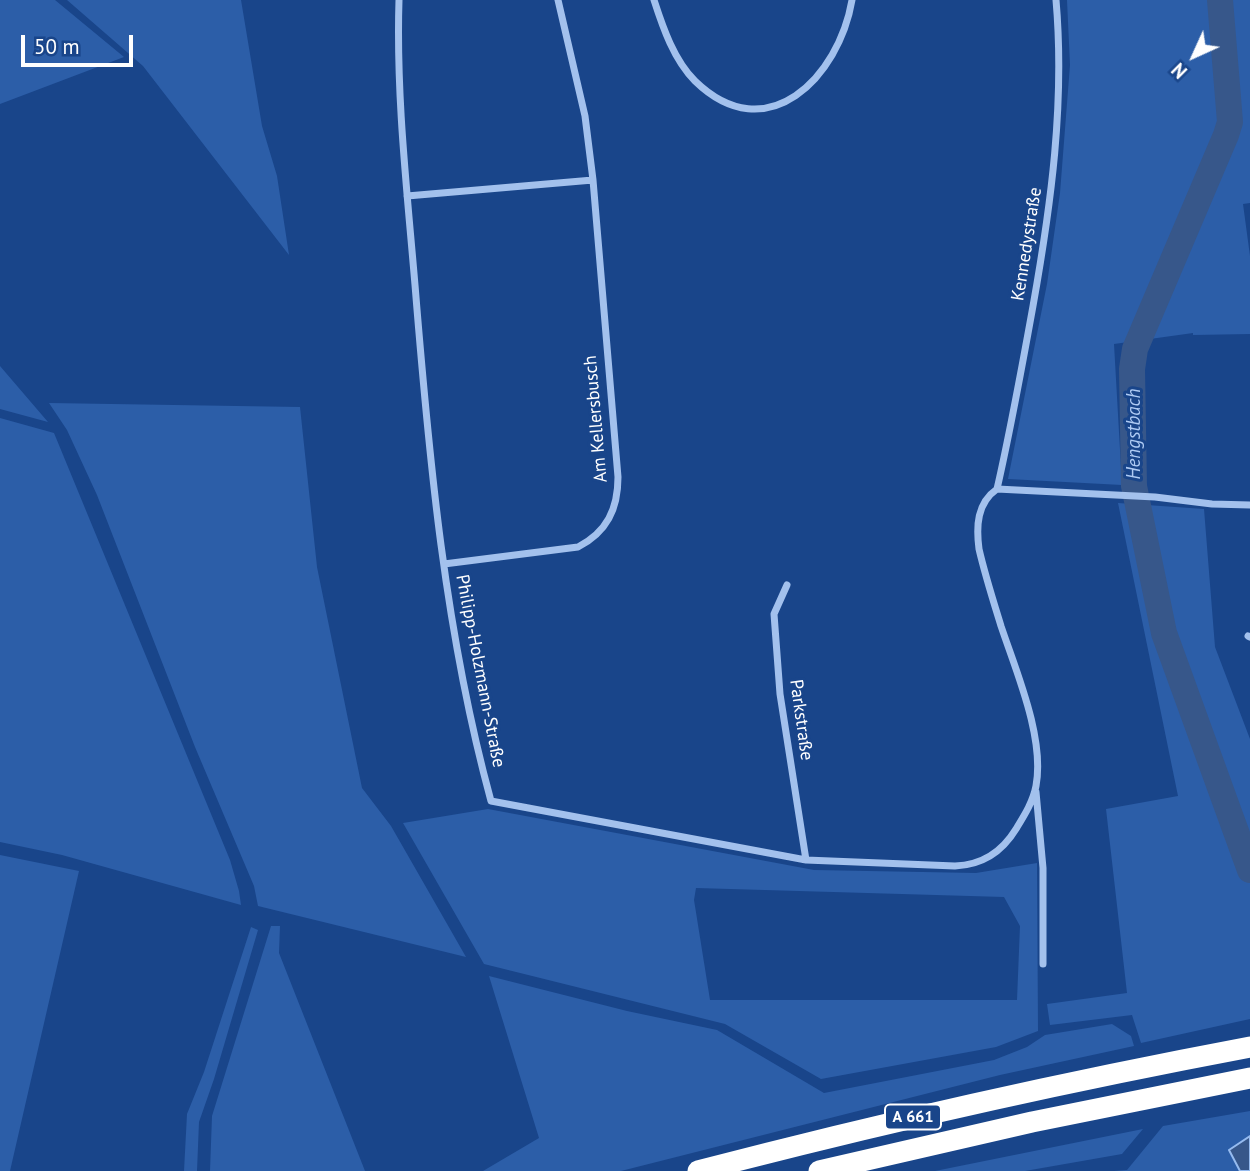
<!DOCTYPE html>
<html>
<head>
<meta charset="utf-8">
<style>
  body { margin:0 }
  #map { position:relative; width:1250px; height:1171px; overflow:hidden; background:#19458a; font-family:"PT Sans",sans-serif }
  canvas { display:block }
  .north { position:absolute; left:1159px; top:21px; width:70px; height:70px; -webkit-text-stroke:5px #19458a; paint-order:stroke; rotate:225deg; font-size:19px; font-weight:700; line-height:28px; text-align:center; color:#fff }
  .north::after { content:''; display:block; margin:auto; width:24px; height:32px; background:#fff; clip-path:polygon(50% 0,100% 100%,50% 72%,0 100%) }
  .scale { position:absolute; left:21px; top:35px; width:112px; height:32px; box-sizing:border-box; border:4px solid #fff; border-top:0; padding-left:9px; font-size:21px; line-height:24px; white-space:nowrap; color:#fff; -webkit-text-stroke:5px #19458a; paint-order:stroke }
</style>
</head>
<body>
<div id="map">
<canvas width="1250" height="1171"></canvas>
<div class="north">N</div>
<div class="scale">50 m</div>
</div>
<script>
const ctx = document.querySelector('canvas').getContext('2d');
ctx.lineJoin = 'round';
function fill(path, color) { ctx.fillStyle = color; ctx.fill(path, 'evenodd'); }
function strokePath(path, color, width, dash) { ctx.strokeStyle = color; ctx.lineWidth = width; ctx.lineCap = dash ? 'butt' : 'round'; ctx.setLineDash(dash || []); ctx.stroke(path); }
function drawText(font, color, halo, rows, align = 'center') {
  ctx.font = font + ' "PT Sans",sans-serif'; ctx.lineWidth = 6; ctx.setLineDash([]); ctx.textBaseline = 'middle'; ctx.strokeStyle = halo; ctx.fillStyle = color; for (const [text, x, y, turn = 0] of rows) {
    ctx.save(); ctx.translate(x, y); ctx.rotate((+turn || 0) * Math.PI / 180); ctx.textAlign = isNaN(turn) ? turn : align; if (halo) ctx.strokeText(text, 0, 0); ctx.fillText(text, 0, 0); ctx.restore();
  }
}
fill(new Path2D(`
  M 0,0 L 55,0 L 124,57 L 0,104 Z
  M 67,0 L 241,0 L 262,126 L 277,176 L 289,255 L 143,66 Z
  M 1067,0 L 1250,0 L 1250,203 L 1243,204 L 1250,256 L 1250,334 L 1193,335 L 1193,333 L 1114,344 L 1122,485 L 1008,479 L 1047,284 L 1060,193 L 1070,65 Z
  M 0,366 L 48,422 L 0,409 Z
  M 49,403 L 300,407 L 317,567 L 362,788 L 391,826 L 466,957 L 258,906 L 254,886 L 195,747 L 97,495 L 67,430 Z
  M 0,418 L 54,433 L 230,860 L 239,891 L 241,905 L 62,855 L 0,842 Z
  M 1118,503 L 1204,509 L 1215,647 L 1250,739 L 1250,1019 L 1141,1043 L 1132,1015 L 1050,1025 L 1047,1004 L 1127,993 L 1106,809 L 1178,796 Z
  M 488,809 L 814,870 L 976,873 L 1037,863 L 1038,1031 L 996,1047 L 821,1079 L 725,1024 L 484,964 L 403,823 ZM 696,888 L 1004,897 L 1020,926 L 1017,1000 L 710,1000 L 694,900 Z
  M 0,855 L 79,871 L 10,1171 L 0,1171 Z
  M 271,926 L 280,926 L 279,953 L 365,1171 L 210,1171 L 212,1116 Z
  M 251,927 L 258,930 L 214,1079 L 199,1122 L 197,1171 L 184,1171 L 187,1114 L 204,1072 Z
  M 489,976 L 627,1011 L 717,1030 L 824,1093 L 994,1060 L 1027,1047 L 1045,1035 L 1112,1024 L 1131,1036 L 1134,1046 L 1000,1075 L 621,1171 L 483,1171 L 539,1138 Z
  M 1250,1111 L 1250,1171 L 1114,1171 L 1127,1170 L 1163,1126 Z
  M 1143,1129 L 1122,1154 L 1025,1171 L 935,1171 Z`), '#2c5ea8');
const water = new Path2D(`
  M 1250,1136 L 1250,1171 L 1240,1171 L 1229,1150 Z`);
fill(water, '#37578a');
strokePath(water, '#96bbef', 2);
strokePath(new Path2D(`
  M 1220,0 L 1230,122 L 1226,135 L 1135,349 L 1132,369 L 1134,486 L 1164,633 L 1250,870`), '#37578a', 26);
strokePath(new Path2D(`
  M 399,0 C 396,95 407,190 415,285 C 429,458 445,633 491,801 L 806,860 L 955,866 C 982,865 1002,852 1016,829 C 1024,816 1033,802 1036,786 C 1045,738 1016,671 1001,626 C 993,600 985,575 979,549 C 976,526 977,503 997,489
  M 654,0 C 663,28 674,60 695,81 C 767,151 839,77 852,0
  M 407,196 L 593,180
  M 997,489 C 1011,428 1022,367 1033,306 C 1051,205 1065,103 1056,0
  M 997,489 L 1155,497 L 1212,504 L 1250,505
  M 444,564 L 578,547 C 607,532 618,509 618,477 L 593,180 L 585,116 L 558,0
  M 787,585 L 774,614 L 780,694 L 806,860
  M 1248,636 L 1250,637
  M 1036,792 L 1043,868 L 1043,964`), '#a3c1ed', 7);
strokePath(new Path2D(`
  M 698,1171 C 881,1123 1064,1082 1250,1047
  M 819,1171 L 1032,1122 L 1250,1078`), '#fff', 21);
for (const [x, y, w] of [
  [913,1117,56]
]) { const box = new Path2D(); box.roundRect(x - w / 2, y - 12.5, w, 25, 5); ctx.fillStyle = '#19458a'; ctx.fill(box); strokePath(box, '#fff', 2); }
drawText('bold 16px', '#fff', null, [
  ["A 661",913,1117]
]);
drawText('18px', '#fff', '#19458a', [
  ["Kennedystraße",1027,244,-81],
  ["Am Kellersbusch",596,419,-95],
  ["Philipp-Holzmann-Straße",480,671,79],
  ["Parkstraße",801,720,82]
]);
drawText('italic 19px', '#afcbf4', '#19458a', [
  ["Hengstbach",1135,434,-90]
]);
</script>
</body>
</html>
